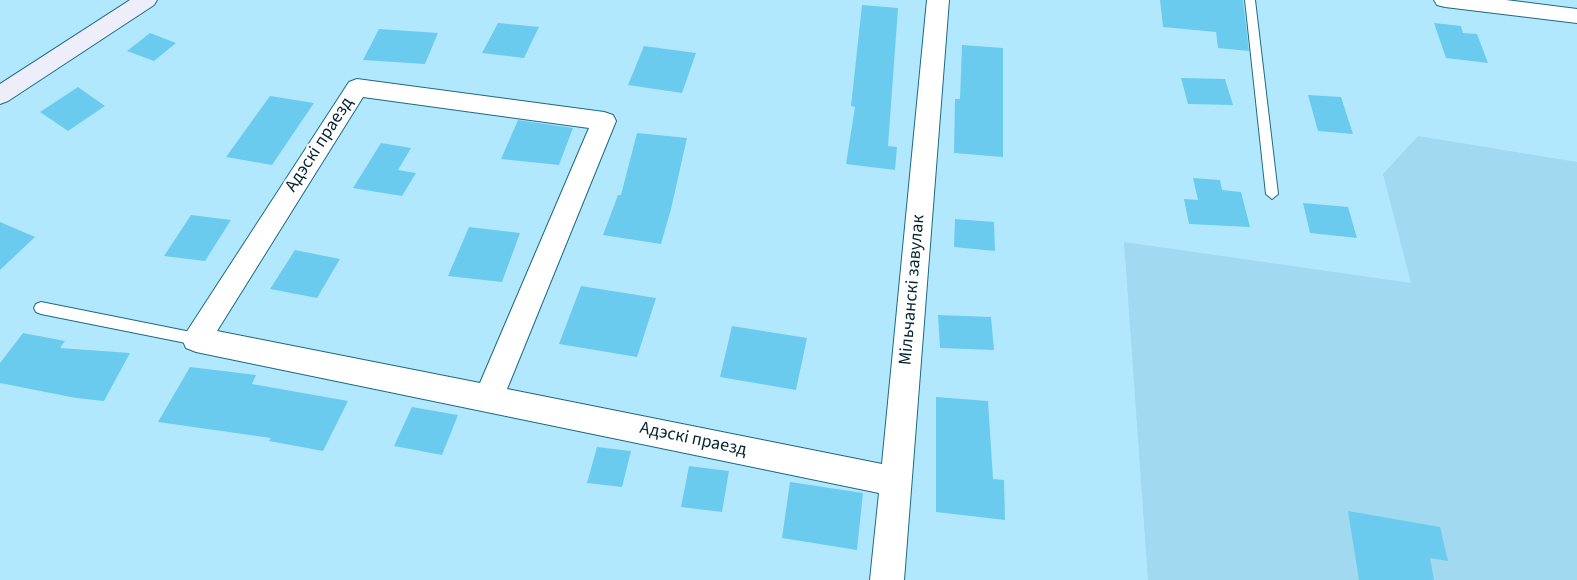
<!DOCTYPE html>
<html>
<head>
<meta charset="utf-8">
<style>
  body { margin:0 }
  canvas { display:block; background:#b2e8fd }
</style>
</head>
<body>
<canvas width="1577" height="580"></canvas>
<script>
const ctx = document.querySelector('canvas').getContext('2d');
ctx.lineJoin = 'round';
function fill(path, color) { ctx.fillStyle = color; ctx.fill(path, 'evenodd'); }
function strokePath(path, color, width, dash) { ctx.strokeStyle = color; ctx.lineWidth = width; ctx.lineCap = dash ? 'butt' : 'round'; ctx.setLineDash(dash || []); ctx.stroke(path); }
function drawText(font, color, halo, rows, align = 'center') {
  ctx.font = font + ' "Source Sans 3",sans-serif'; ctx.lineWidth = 5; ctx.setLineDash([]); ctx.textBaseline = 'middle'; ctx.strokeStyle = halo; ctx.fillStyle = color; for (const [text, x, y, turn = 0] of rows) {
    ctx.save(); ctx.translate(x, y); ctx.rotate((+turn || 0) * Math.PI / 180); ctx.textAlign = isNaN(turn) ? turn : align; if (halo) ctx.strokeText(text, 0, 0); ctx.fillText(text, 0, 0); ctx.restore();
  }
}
fill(new Path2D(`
  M 1418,136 L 1577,162 L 1577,580 L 1148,580 L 1124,242 L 1411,283 L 1383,174 Z`), '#a0d9f0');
fill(new Path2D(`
  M 1160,0 L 1243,0 L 1249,51 L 1218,48 L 1216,32 L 1163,27 Z
  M 862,5 L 898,8 L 888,146 L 897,147 L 895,170 L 846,164 L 855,107 L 851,106 Z
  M 498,23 L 539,27 L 524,58 L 482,53 Z
  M 1434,23 L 1461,26 L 1463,33 L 1477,34 L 1488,63 L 1446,58 Z
  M 379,29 L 438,33 L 425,64 L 363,60 Z
  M 150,33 L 176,43 L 154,61 L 127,51 Z
  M 962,45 L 1003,48 L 1003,157 L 954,153 L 955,99 L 960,99 Z
  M 644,46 L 696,53 L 682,93 L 628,85 Z
  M 1181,78 L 1225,79 L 1233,105 L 1188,104 Z
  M 78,87 L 105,106 L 68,131 L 40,112 Z
  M 1308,95 L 1341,97 L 1353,134 L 1318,131 Z
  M 270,96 L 314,103 L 272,165 L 226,157 Z
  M 518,120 L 573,128 L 559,165 L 501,159 Z
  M 637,133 L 687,138 L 671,209 L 661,244 L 603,235 L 618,195 L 621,195 Z
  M 381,143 L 411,148 L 398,170 L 416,173 L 402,196 L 353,188 Z
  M 1193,178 L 1220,180 L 1222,190 L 1241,192 L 1250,227 L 1189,224 L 1184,199 L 1198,200 Z
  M 1303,203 L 1348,207 L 1357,238 L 1310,233 Z
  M 191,215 L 231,220 L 205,261 L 164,256 Z
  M 955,219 L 994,222 L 995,251 L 954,247 Z
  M 0,222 L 35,237 L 0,270 Z
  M 469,227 L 520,233 L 502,282 L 448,276 Z
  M 295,250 L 340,259 L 317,298 L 270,289 Z
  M 581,286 L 656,298 L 637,357 L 559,344 Z
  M 938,315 L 991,317 L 994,350 L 940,348 Z
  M 732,326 L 807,338 L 796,390 L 720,377 Z
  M 23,333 L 65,341 L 60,348 L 130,353 L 104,401 L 76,398 L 0,383 L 0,363 Z
  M 190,367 L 256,375 L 252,384 L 348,401 L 323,451 L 269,441 L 271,438 L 158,422 Z
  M 936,397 L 988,401 L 993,479 L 1004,480 L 1005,520 L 936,512 Z
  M 412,407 L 458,415 L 442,455 L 394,446 Z
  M 597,447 L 631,451 L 622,487 L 587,483 Z
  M 689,466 L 729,471 L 722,512 L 681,507 Z
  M 790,482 L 863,493 L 857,550 L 782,538 Z
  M 1348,511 L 1440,527 L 1448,561 L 1430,558 L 1434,580 L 1359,580 Z`), '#6bcbee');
const lane = new Path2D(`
  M 1245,0 L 1255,0 L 1278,194 L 1272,199 L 1266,194 Z
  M 41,302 L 196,333 L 201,335 L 203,339 L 201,343 L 196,345 L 41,314 L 36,312 L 34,308 L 36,304 Z`);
const street = new Path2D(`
  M 927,0 L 949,0 L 904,580 L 870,580 L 879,493 L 196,352 L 186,348 L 182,339 L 349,82 L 357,79 L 604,112 L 613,115 L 616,121 L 507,389 L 882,464 ZM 363,97 L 589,128 L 480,383 L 217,331 Z
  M 1434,0 L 1506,0 L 1577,9 L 1577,23 L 1445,7 L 1437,5 Z`);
const secondary = new Path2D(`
  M 130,0 L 157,0 L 154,5 L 8,101 L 0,104 L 0,84 Z`);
strokePath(lane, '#1c6a83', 2);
strokePath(street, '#1c6a83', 2);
strokePath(secondary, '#1c6a83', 2);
fill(lane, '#fff');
fill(street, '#fff');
fill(secondary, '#eeeefb');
drawText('18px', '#05242f', '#fff', [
  ["Адэскі праезд",320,145,-57],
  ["Мільчанскі завулак",913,290,-85],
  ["Адэскі праезд",693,440,12]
]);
</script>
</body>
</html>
